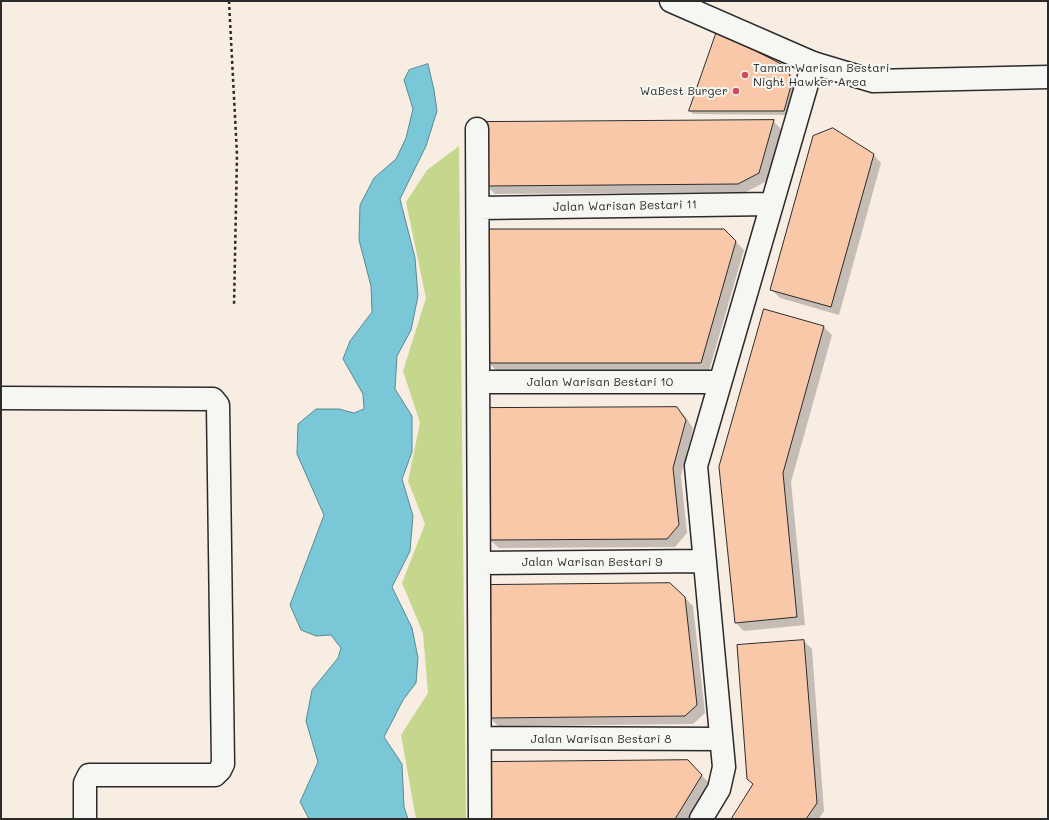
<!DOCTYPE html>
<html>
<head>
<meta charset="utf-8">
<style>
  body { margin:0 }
  #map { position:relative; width:1049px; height:820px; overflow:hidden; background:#f7ede3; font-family:Mali,sans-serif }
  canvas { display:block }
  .frame { position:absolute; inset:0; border:2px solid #2b2b2b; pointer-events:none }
</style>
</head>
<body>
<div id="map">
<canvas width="1049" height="820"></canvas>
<div class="frame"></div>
</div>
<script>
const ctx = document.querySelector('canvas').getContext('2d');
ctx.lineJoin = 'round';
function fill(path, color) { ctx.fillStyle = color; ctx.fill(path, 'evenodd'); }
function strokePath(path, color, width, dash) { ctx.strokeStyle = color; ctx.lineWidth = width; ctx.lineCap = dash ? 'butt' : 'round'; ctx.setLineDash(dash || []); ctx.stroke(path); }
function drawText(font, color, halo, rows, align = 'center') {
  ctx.font = font + ' Mali,sans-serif'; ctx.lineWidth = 4; ctx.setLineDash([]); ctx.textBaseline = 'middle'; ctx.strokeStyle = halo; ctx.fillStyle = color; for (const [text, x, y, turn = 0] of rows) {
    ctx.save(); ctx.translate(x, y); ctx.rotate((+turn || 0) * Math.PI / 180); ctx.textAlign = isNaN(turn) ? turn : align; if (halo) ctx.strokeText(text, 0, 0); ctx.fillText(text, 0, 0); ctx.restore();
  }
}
fill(new Path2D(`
  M 459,146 L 466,819 L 416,819 L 401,735 L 428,693 L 423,633 L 402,583 L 425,524 L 408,481 L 420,423 L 403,371 L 426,298 L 406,202 L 427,170 Z`), '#c4d78c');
const water = new Path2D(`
  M 428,64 L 434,90 L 437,111 L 426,146 L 400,199 L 415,258 L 418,296 L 411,330 L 397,356 L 395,389 L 412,416 L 412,452 L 402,479 L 413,516 L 410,551 L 392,587 L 412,628 L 418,658 L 416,683 L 403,700 L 384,737 L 402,764 L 404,807 L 408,819 L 309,819 L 300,802 L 318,762 L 306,721 L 312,690 L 338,658 L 341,648 L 331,635 L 316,636 L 301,630 L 290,605 L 324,515 L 297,454 L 298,424 L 316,409 L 339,409 L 354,413 L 364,409 L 363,394 L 343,359 L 350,341 L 372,312 L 371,286 L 359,240 L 360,205 L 374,178 L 396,159 L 406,138 L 413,109 L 404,80 L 409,70 Z`);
fill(water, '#79c7d7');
strokePath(water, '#5a8992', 1);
fill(new Path2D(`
  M 786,68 L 790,72 L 795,87 L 788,115 L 693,114 L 690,111 Z
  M 773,121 L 781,129 L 767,181 L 746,192 L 495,194 L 487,186 Z
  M 873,154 L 881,163 L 839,315 L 780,298 L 772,290 Z
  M 724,230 L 744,250 L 709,371 L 497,371 L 489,363 Z
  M 764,310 L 824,327 L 832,335 L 791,482 L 805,625 L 744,631 L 736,623 Z
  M 676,408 L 685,416 L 693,428 L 681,476 L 687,533 L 675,547 L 499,548 L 490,540 Z
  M 685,598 L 693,606 L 705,713 L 693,724 L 498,726 L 490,718 Z
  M 804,641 L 812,649 L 824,811 L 819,819 L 732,819 L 754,784 Z
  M 688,761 L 710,784 L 688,819 L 490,819 Z`), '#0003');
const building = new Path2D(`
  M 717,31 L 787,67 L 792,82 L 784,111 L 689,111 Z
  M 774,120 L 759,173 L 738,184 L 486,186 L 485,122 Z
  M 833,128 L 874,154 L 831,307 L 770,290 L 813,136 Z
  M 488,229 L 724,229 L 736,241 L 701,363 L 488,363 Z
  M 764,309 L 824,326 L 783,473 L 797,617 L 735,623 L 719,467 Z
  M 677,407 L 686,420 L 673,468 L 679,525 L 667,539 L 489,540 L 489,408 Z
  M 670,583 L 685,597 L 697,705 L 685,716 L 489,718 L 487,585 Z
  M 804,640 L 817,803 L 806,819 L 731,819 L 753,784 L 747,779 L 737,645 Z
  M 688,760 L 702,775 L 675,819 L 489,819 L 488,762 Z`);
fill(building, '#f9c8a9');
strokePath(building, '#2b2b2b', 1);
const minor = new Path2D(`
  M 477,129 L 480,819
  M 478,208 L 772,204
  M 479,382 L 720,382
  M 1,398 L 213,399 L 218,405 L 223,764 L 220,770 L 215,775 L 89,775 L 85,783 L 85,819
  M 480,563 L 705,561
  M 480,738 L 721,739
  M 701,819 L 719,789 L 724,767 L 696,466 L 813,63`);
const major = new Path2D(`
  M 671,1 L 813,63 L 873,81 L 1048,77`);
strokePath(minor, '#2b2b2b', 25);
strokePath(major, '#2b2b2b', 25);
strokePath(new Path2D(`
  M 229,1 L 237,155 L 234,306`), '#2b2b2b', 2.5, [3, 3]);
strokePath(minor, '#f6f6f2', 22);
strokePath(major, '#f6f6f2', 22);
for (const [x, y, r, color] of [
  [745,75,4,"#d1495b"],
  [736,91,4,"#d1495b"]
]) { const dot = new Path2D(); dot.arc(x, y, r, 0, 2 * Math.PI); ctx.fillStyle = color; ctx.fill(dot); strokePath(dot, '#f6f6f2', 1.5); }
drawText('12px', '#2b2b2b', '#f6f6f2', [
  ["Taman Warisan Bestari",753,68],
  ["Night Hawker Area",753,82],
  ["WaBest Burger",728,91,"right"]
], 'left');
drawText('12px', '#2b2b2b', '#f6f6f2', [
  ["Jalan Warisan Bestari 11",625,206,-1],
  ["Jalan Warisan Bestari 10",600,382],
  ["Jalan Warisan Bestari 9",592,562],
  ["Jalan Warisan Bestari 8",601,739]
]);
</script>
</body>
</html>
